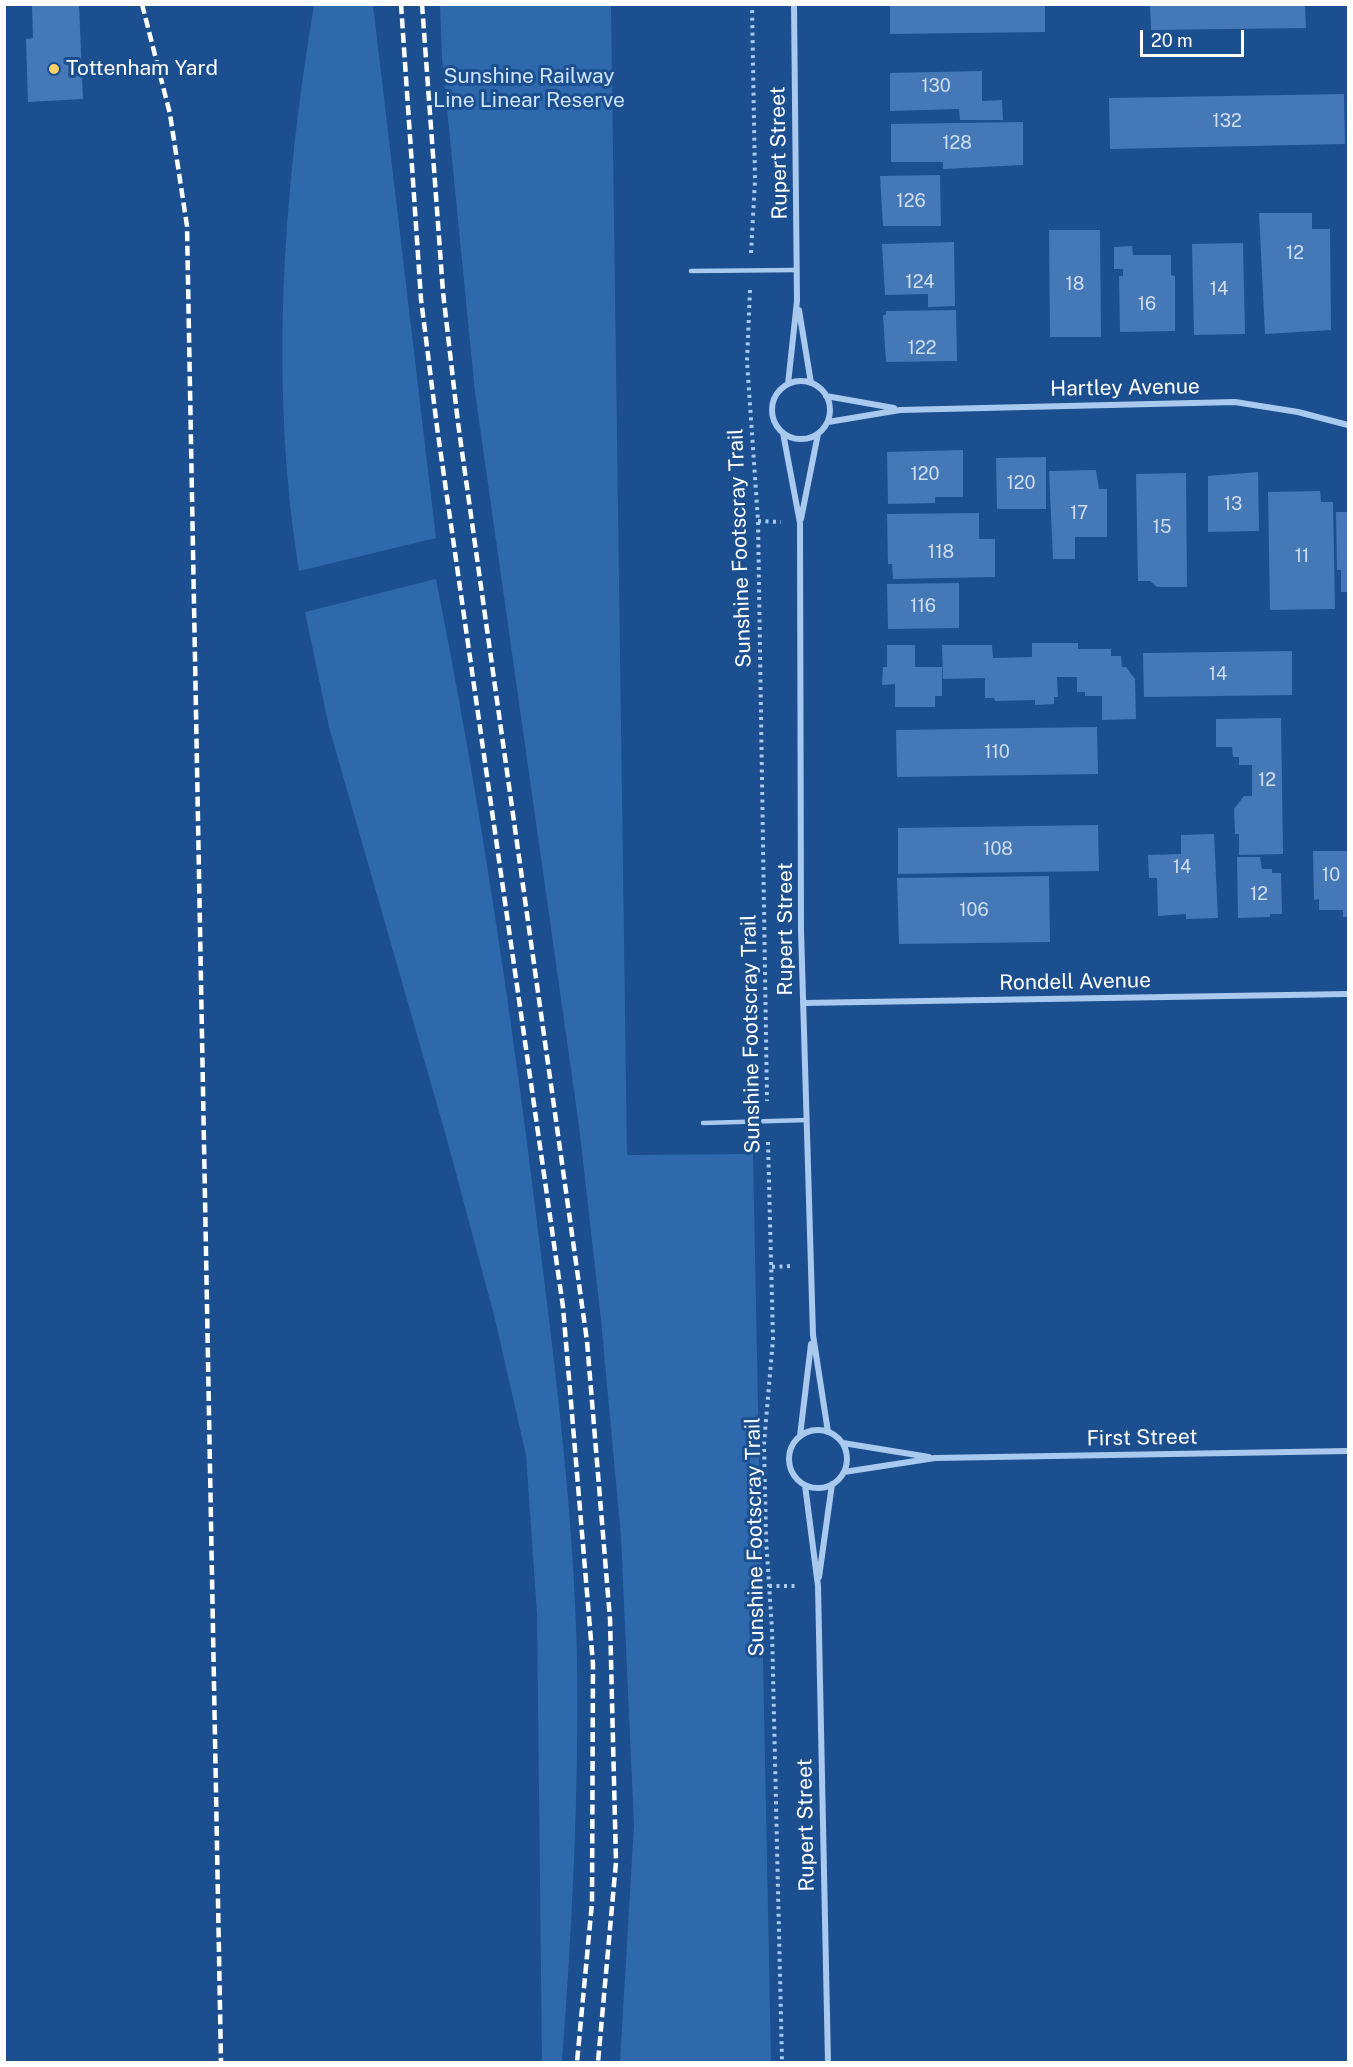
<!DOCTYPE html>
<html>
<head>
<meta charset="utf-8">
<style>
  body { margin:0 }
  #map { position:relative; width:1353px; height:2067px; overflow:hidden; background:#1b4f8f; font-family:"Public Sans",sans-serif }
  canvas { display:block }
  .frame { position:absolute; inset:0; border:6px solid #fff; pointer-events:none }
  .scale { position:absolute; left:1140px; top:30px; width:104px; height:27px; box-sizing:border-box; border:3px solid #fff; border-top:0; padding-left:8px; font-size:18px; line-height:21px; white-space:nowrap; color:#fff; -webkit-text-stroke:4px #1b4f8f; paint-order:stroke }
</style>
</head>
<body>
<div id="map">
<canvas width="1353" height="2067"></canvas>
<div class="frame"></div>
<div class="scale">20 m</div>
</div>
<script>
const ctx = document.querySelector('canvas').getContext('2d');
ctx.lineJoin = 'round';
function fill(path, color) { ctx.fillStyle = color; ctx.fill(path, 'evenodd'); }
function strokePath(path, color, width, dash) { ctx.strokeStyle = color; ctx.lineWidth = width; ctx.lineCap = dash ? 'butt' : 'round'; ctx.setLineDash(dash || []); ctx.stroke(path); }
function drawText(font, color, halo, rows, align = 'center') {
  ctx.font = font + ' "Public Sans",sans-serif'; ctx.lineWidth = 6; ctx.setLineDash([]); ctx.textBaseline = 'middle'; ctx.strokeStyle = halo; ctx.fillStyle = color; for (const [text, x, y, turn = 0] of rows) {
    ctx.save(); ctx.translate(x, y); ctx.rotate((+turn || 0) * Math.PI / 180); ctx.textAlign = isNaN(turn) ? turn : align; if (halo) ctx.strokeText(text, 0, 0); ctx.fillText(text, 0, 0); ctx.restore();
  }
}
fill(new Path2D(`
  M 314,5 L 373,5 L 436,538 L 299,571 C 269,385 283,190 314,5 Z
  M 440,5 L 611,5 L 627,1155 L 753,1154 L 771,2062 L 620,2062 L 634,1825 L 621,1537 L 601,1320 L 579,1126 L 475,392 L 442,58 Z
  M 436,579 C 480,800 513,1023 540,1246 C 557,1383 574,1520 577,1658 C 579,1793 572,1928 562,2062 L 542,2062 L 537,1613 L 526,1455 L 495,1319 L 446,1136 L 329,727 L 305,612 Z`), '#2e69ad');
fill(new Path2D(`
  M 32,4 L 79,4 L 83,99 L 28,102 L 26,39 L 33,38 Z
  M 890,4 L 1045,4 L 1045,32 L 890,34 Z
  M 1150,5 L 1305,5 L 1306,28 L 1151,30 Z
  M 982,71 L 982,101 L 1002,100 L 1003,120 L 960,120 L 959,109 L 890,111 L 890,73 Z
  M 1344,94 L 1345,144 L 1110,149 L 1109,98 Z
  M 1023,122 L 1023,165 L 943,169 L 943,162 L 891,162 L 891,124 Z
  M 940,175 L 941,226 L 883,226 L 880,176 Z
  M 1259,213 L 1312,213 L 1312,229 L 1330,229 L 1331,330 L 1265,334 Z
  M 1049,230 L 1100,230 L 1101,337 L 1050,337 Z
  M 954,242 L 955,306 L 928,307 L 928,294 L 885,295 L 882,244 Z
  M 1243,243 L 1245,334 L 1194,335 L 1192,244 Z
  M 1132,246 L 1133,255 L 1171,255 L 1171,275 L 1175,276 L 1175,331 L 1120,332 L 1119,276 L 1123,276 L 1123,269 L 1114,269 L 1114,247 Z
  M 956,310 L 957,361 L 886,362 L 883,315 L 886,315 L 886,311 Z
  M 963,450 L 963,497 L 935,497 L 935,503 L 888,504 L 887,452 Z
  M 1046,457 L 1046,509 L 997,509 L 996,458 Z
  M 1096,470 L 1099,489 L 1107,489 L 1107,537 L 1075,537 L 1075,559 L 1053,559 L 1049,471 Z
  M 1258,472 L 1259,531 L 1208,532 L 1208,476 Z
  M 1186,473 L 1187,587 L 1157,587 L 1150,581 L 1138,581 L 1136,474 Z
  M 1320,491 L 1321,502 L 1333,502 L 1335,609 L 1270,610 L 1268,492 Z
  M 1336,512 L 1348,512 L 1348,592 L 1341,592 L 1341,570 L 1337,570 Z
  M 979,513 L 979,539 L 995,539 L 995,577 L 893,579 L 892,564 L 888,564 L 887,514 Z
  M 959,583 L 959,628 L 888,629 L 887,584 Z
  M 1032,643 L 1078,643 L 1078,649 L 1111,649 L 1111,656 L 1121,656 L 1122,667 L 1126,667 L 1135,679 L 1136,719 L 1102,720 L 1102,696 L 1085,696 L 1085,692 L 1077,692 L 1077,677 L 1057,677 L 1058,697 L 1054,697 L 1054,704 L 1035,705 L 1035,700 L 995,701 L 994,698 L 985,698 L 985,678 L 943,679 L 942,645 L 992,645 L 993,658 L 1032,657 Z
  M 887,645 L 915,645 L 915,667 L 942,667 L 942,696 L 935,696 L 935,707 L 895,707 L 895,684 L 882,685 L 883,667 L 887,667 Z
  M 1292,651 L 1292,695 L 1144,697 L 1143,653 Z
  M 1281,718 L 1283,854 L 1239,855 L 1239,834 L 1235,834 L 1234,809 L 1244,796 L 1252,796 L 1252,765 L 1239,765 L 1239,757 L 1233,757 L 1232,747 L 1216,747 L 1216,719 Z
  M 1097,727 L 1098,774 L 897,777 L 896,730 Z
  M 1098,825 L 1099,871 L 898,874 L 898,828 Z
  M 1214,834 L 1218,918 L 1186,919 L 1186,914 L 1158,916 L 1157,878 L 1149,878 L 1148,855 L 1181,854 L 1181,835 Z
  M 1313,851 L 1348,851 L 1348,917 L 1343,917 L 1343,910 L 1319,910 L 1319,899 L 1314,900 Z
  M 1237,857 L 1260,857 L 1262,869 L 1272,869 L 1272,873 L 1281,873 L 1282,914 L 1270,914 L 1270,917 L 1238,918 Z
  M 1049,876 L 1050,942 L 899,944 L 897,878 Z`), '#4478b7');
strokePath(new Path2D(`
  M 751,253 L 755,180 L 752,4
  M 750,290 L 747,361 L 758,521 L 767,1101
  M 758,521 L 781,522
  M 768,1142 L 773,1339 L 764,1444 L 766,1538 L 772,1630 L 782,2062
  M 772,1267 L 792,1266
  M 769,1586 L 799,1586`), '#a9c9ee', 4, [3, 4.5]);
strokePath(new Path2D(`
  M 691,271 L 797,270
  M 703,1123 L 807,1120`), '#a9c9ee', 4.5);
strokePath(new Path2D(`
  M 799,310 L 811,383
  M772 410a29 29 0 1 1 58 0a29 29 0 1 1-58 0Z
  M 788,384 L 797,301 L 794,4
  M 826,396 L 894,408
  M 828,422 L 900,410 L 1235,402 L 1298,412 L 1348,425
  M 783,433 L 800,523 L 801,930 L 813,1335 L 828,1432
  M 801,519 L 818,434
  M 803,1003 L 1348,994
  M789 1459a29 29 0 1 1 58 0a29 29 0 1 1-58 0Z
  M 800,1436 L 811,1344
  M 843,1443 L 929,1457
  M 844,1472 L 935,1458 L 1348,1451
  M 805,1485 L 818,1586 L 828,2062
  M 819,1577 L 832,1484`), '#a9c9ee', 6);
strokePath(new Path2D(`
  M 142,4 L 170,114 L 187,226 L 221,2062
  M 401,4 L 421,299 L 437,427 L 563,1307 L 593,1664 L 592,1903 L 577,2062
  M 422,4 L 443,292 L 458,423 L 587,1341 L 610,1619 L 616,1862 L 598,2062`), '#fff', 4.5, [10, 4.5]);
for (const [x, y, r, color] of [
  [54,69,6,"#ffd166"]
]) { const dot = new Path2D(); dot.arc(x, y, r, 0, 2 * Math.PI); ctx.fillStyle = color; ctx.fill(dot); strokePath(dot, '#1b4f8f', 2); }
drawText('18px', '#d0dded', null, [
  ["130",936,86],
  ["132",1227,121],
  ["128",957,143],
  ["126",911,201],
  ["12",1295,253],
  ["124",920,282],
  ["18",1075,284],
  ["14",1219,289],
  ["16",1147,304],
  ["122",922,348],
  ["120",925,474],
  ["120",1021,483],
  ["13",1233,504],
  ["17",1079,513],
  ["15",1162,527],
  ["118",941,552],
  ["11",1302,556],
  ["116",923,606],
  ["14",1218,674],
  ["110",997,752],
  ["12",1267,780],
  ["108",998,849],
  ["14",1182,867],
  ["10",1331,875],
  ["12",1259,894],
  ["106",974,910]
]);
drawText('21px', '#fff', '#1b4f8f', [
  ["Tottenham Yard",66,69]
], 'left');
drawText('21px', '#cfe3fa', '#1b4f8f', [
  ["Sunshine Railway",529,77],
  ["Line Linear Reserve",529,101]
]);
drawText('21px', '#fff', '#1b4f8f', [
  ["Rupert Street",779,153,-91],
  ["Hartley Avenue",1125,388,-1],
  ["Sunshine Footscray Trail",740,548,-92],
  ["Rupert Street",786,929,-90],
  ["Rondell Avenue",1075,982,-1],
  ["Sunshine Footscray Trail",751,1034,-91],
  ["First Street",1142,1438,-1],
  ["Sunshine Footscray Trail",755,1537,-91],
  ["Rupert Street",806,1825,-91]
]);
</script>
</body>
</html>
